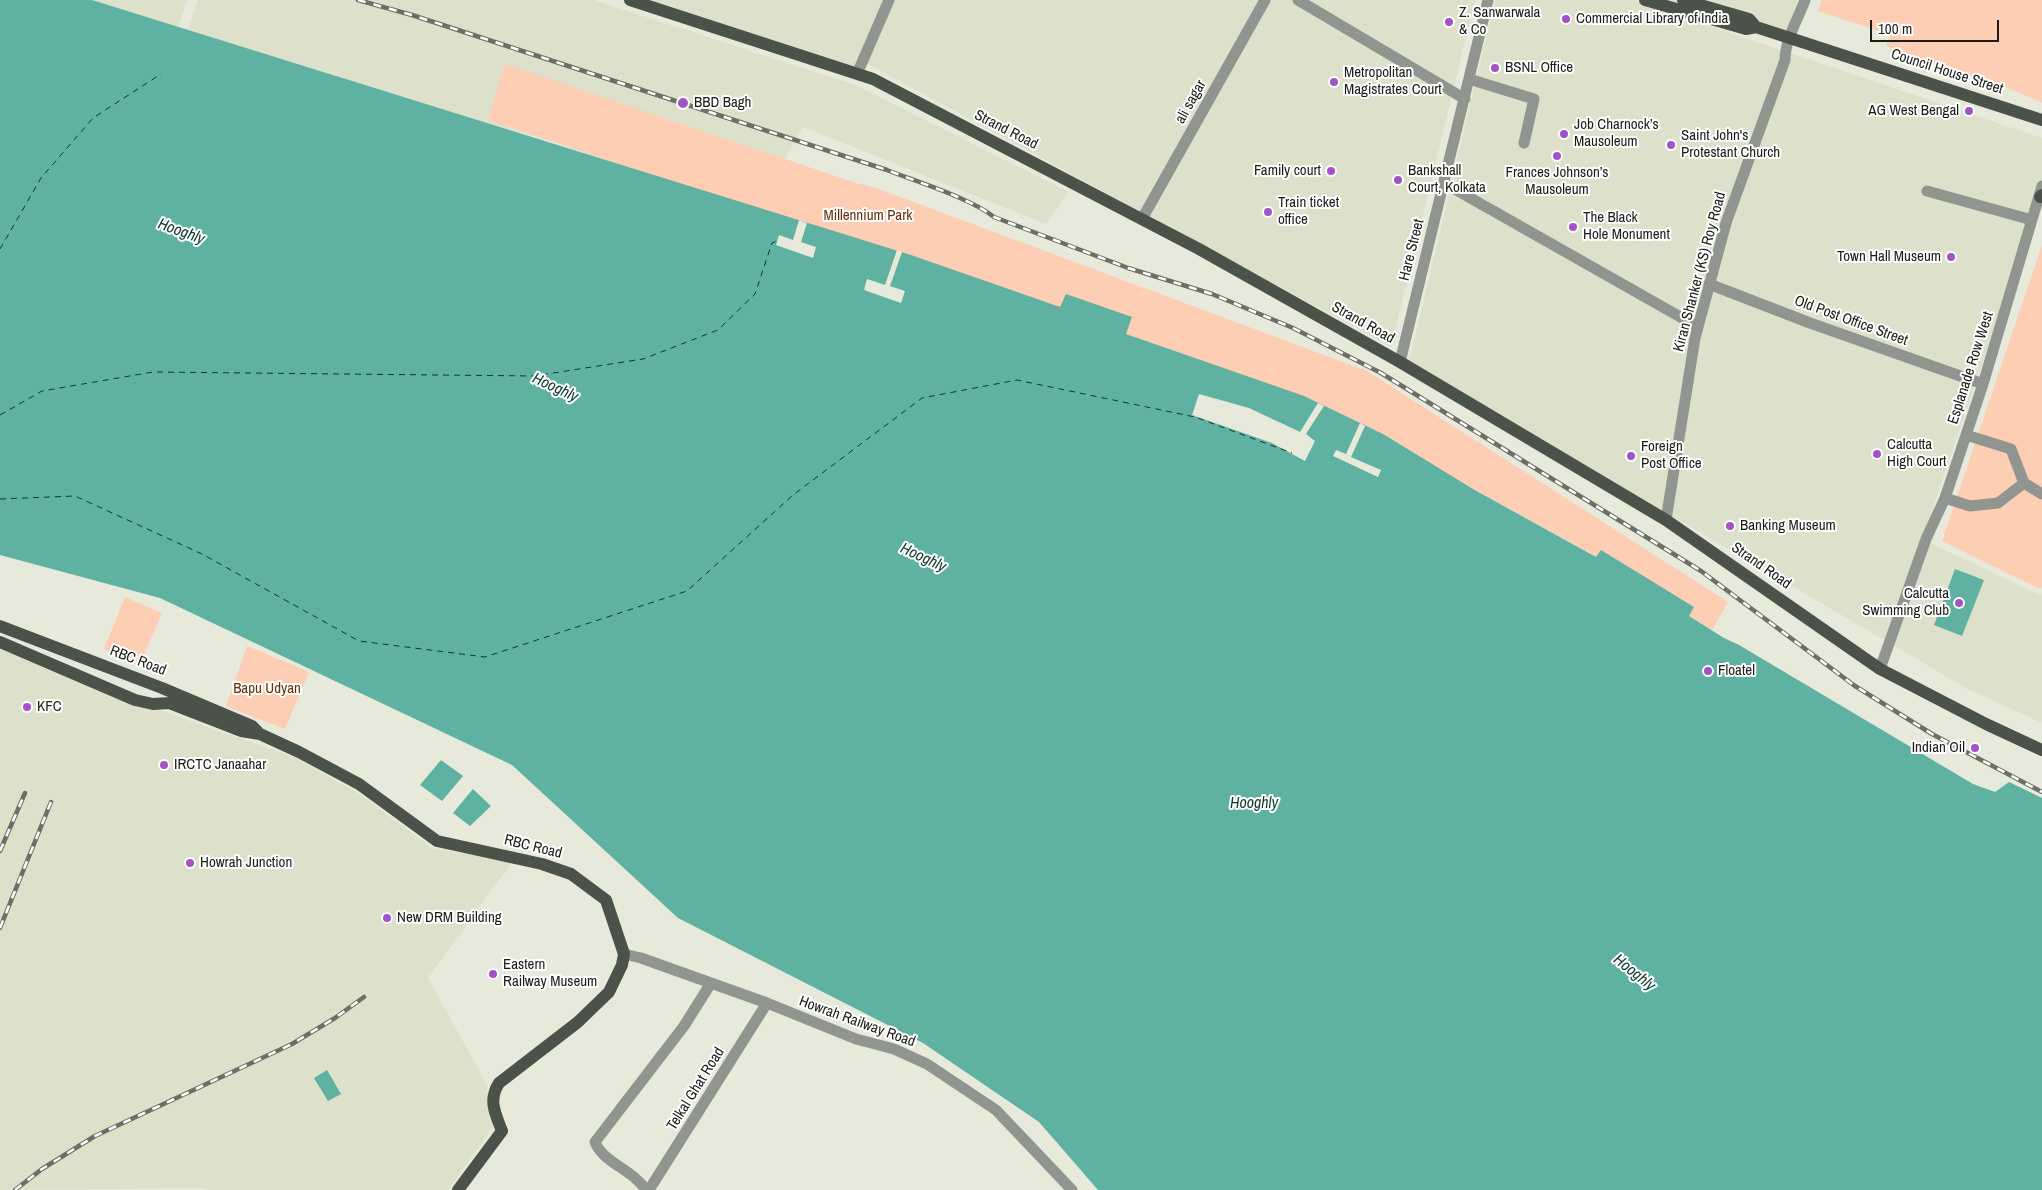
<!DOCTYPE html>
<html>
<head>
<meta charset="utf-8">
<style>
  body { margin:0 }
  #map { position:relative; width:2042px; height:1190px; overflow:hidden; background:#e7e9db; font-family:"Archivo Narrow",sans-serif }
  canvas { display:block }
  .scale { position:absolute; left:1870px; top:20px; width:129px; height:22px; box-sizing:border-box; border:2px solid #1c1c17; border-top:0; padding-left:6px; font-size:15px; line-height:18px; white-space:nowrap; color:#1c1c17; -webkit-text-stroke:4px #fff; paint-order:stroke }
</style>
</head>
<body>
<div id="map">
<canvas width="2042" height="1190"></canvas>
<div class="scale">100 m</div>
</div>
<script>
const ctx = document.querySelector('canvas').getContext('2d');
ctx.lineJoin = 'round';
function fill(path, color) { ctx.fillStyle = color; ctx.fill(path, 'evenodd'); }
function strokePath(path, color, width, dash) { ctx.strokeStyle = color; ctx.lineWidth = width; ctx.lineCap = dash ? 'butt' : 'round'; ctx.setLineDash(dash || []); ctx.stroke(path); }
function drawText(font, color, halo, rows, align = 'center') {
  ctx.font = font + ' "Archivo Narrow",sans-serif'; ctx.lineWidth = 4; ctx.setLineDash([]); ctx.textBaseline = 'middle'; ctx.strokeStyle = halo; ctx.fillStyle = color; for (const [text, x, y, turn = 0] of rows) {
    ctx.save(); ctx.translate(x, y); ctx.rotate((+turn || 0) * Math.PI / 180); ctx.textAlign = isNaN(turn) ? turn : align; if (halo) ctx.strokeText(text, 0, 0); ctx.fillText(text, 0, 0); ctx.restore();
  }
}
fill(new Path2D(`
  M 92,0 L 187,0 L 178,27 Z
  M 198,0 L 594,0 L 858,86 L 1069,192 L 1046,224 L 803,127 L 760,201 L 474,119 L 188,30 Z
  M 621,0 L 883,0 L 852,74 Z
  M 895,0 L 1475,0 L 1391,347 L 866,63 Z
  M 1495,0 L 1632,0 L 2042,138 L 2042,191 L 1922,539 L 2040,595 L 2042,594 L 2042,723 L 1968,689 L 1409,362 Z
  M 1659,0 L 1798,0 L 1784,39 Z
  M 0,649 L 141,704 L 294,757 L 358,793 L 432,848 L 512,862 L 428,978 L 486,1083 L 493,1127 L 448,1190 L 210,1190 L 201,1188 L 0,1190 Z`), '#dde0ca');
fill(new Path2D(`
  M 1822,0 L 2042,0 L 2042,103 L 2001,85 L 1979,80 L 1886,46 L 1891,35 L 1818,11 Z
  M 505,64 L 856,183 L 876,188 L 1367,371 L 1728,602 L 1712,630 L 1689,616 L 1694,607 L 1601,551 L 1597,557 L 1324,406 L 1126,334 L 488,120 Z
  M 2042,245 L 2042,587 L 2040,589 L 1942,541 Z
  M 125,597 L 162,613 L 140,664 L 104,649 Z
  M 247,646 L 309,672 L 285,729 L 226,706 Z`), '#fdcdb4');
fill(new Path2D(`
  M 0,0 L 92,0 L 911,255 L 1060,307 L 1066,294 L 1132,317 L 1126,334 L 1304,396 L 1383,434 L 1473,489 L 1596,557 L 1601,550 L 1694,607 L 1689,616 L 1724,638 L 1739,645 L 1973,784 L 1995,792 L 2009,782 L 2042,798 L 2042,1190 L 1098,1190 L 1039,1122 L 923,1043 L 678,918 L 512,765 L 160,598 L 0,555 Z
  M 1955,569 L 1984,580 L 1962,636 L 1934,625 Z
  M 441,760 L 463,776 L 442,801 L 420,785 Z
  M 473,789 L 491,806 L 470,826 L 453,813 Z
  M 327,1070 L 341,1094 L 328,1101 L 314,1078 Z`), '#5fb2a1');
fill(new Path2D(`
  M 799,220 L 807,223 L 801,242 L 816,247 L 813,258 L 776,245 L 779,235 L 793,240 Z
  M 897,250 L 902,252 L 890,286 L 905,291 L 901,303 L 864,290 L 867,279 L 885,285 Z
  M 1199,394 L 1249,408 L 1300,432 L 1318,403 L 1324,406 L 1306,434 L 1315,441 L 1305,461 L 1272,443 L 1192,415 Z
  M 1360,423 L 1365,426 L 1351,457 L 1381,470 L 1378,477 L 1333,456 L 1336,450 L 1346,454 Z`), '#e7e9db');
strokePath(new Path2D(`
  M 0,249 L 41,178 L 93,118 L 161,74
  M 0,415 L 42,391 L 153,372 L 534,376 L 643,359 L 718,330 L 755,294 L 772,243 L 777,241
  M 0,499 L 75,496 L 202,554 L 359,641 L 485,657 L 687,591 L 793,495 L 922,398 L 1017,380 L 1195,417 L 1292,453`), '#103830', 1, [6, 5]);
strokePath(new Path2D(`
  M 1298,0 L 1465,99
  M 857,74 L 889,0
  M 1469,79 L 1534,99 L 1524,143
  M 1444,183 L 1698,327
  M 1927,191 L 2032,220
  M 1142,219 L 1265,0
  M 1709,284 L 1810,323 L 1983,384
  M 1400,362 L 1488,0
  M 1966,435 L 2011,449 L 2024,483 L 2042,494
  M 1945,498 L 1970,506 L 1998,503 L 2024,483
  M 1666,520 L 1695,338 L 1726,223 L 1785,60 C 1785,40 1798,19 1805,0
  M 1880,669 L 1926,539 L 1945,498 L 1983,384 L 2042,186
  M 624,954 L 641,958 L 767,1003 L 856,1039 L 894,1049 L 927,1064 L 996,1110 L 1072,1190
  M 647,1190 C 642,1185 636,1178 630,1174 C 618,1165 600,1156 595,1142 L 684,1026 L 711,983
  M 649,1190 L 767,1003`), '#909590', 11);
strokePath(new Path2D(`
  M 630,0 L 873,79 L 1199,249 L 1400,362 L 1666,520 L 1880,669 L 1986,724 L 2042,750
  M 1645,0 L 1746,29 L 1756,27
  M 1683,0 L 1749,19 L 1756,27 L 2042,120
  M 2040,197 L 2042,195
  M 0,626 L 162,688 L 252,726 L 258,732
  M 0,642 L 135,700 L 153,704 L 169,703 L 241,731 L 260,734 L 299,752 L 359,784 L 437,841 L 542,864 L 571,874 L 606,900 L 624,954 L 622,965 L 609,992 L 578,1022 L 499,1083 C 488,1100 495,1113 502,1131 L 458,1190`), '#4a524a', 12);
const rail = new Path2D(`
  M 358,0 L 412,15 L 887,170 C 917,182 970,198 994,217 L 1128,268 L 1212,294 L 1293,328 L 1381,373 L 1701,571 L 1855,686 L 1932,734 L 2042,792
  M 0,851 L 25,793
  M 0,928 L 51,802
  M 15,1190 L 42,1169 L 95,1136 L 292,1044 L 335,1018 L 364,997`);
strokePath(rail, '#6d6e65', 4.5);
strokePath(rail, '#fff', 2.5, [8]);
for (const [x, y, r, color] of [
  [1566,19,5,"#a154c6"],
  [1449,22,5,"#a154c6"],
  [1495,68,5,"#a154c6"],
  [1334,82,5,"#a154c6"],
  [683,103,6,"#a154c6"],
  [1969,111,5,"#a154c6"],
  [1564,134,5,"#a154c6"],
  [1671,145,5,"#a154c6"],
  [1557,156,5,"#a154c6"],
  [1331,171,5,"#a154c6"],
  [1398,180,5,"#a154c6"],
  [1268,212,5,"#a154c6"],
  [1573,227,5,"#a154c6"],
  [1951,257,5,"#a154c6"],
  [1877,454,5,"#a154c6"],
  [1631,456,5,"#a154c6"],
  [1730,526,5,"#a154c6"],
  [1959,603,5,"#a154c6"],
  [1708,671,5,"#a154c6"],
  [27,707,5,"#a154c6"],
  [1975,748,5,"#a154c6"],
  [164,765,5,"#a154c6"],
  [190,863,5,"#a154c6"],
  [387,918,5,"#a154c6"],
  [493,974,5,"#a154c6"]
]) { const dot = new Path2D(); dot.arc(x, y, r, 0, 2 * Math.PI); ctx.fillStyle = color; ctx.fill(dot); strokePath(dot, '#fff', 2); }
drawText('15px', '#1c1c17', '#fff', [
  ["Z. Sanwarwala",1459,13],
  ["& Co",1459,30],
  ["Commercial Library of India",1576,19],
  ["BSNL Office",1505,68],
  ["Metropolitan",1344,73],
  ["Magistrates Court",1344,90],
  ["BBD Bagh",694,103],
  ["AG West Bengal",1959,111,"right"],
  ["Job Charnock’s",1574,125],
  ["Mausoleum",1574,142],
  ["Saint John's",1681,136],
  ["Protestant Church",1681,153],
  ["Family court",1321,171,"right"],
  ["Bankshall",1408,171],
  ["Court, Kolkata",1408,188],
  ["Frances Johnson’s",1557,173,"center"],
  ["Mausoleum",1557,190,"center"],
  ["Train ticket",1278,203],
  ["office",1278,220],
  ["The Black",1583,218],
  ["Hole Monument",1583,235],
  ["Town Hall Museum",1941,257,"right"],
  ["Calcutta",1887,445],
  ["High Court",1887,462],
  ["Foreign",1641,447],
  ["Post Office",1641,464],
  ["Banking Museum",1740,526],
  ["Calcutta",1949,594,"right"],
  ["Swimming Club",1949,611,"right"],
  ["Floatel",1718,671],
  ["KFC",37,707],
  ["Indian Oil",1965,748,"right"],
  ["IRCTC Janaahar",174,765],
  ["Howrah Junction",200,863],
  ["New DRM Building",397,918],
  ["Eastern",503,965],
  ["Railway Museum",503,982]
], 'left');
drawText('15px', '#1c1c17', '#fff', [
  ["Council House Street",1947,72,18],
  ["ali sagar",1191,102,-61],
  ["Strand Road",1006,130,27],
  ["Hare Street",1412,250,-76],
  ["Kiran Shanker (KS) Roy Road",1700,272,-75],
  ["Old Post Office Street",1851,321,20],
  ["Strand Road",1363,323,29],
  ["Esplanade Row West",1971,368,-72],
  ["Strand Road",1761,566,35],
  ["RBC Road",138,661,21],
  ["RBC Road",533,847,14],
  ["Howrah Railway Road",857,1022,20],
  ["Telkal Ghat Road",696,1089,-58]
]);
drawText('15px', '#68310b', '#fff', [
  ["Millennium Park",868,216],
  ["Bapu Udyan",267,689]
]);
drawText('italic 16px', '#103830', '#fff', [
  ["Hooghly",181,232,20],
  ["Hooghly",555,388,25],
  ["Hooghly",923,558,25],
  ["Hooghly",1254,804],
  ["Hooghly",1634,973,39]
]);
</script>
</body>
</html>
